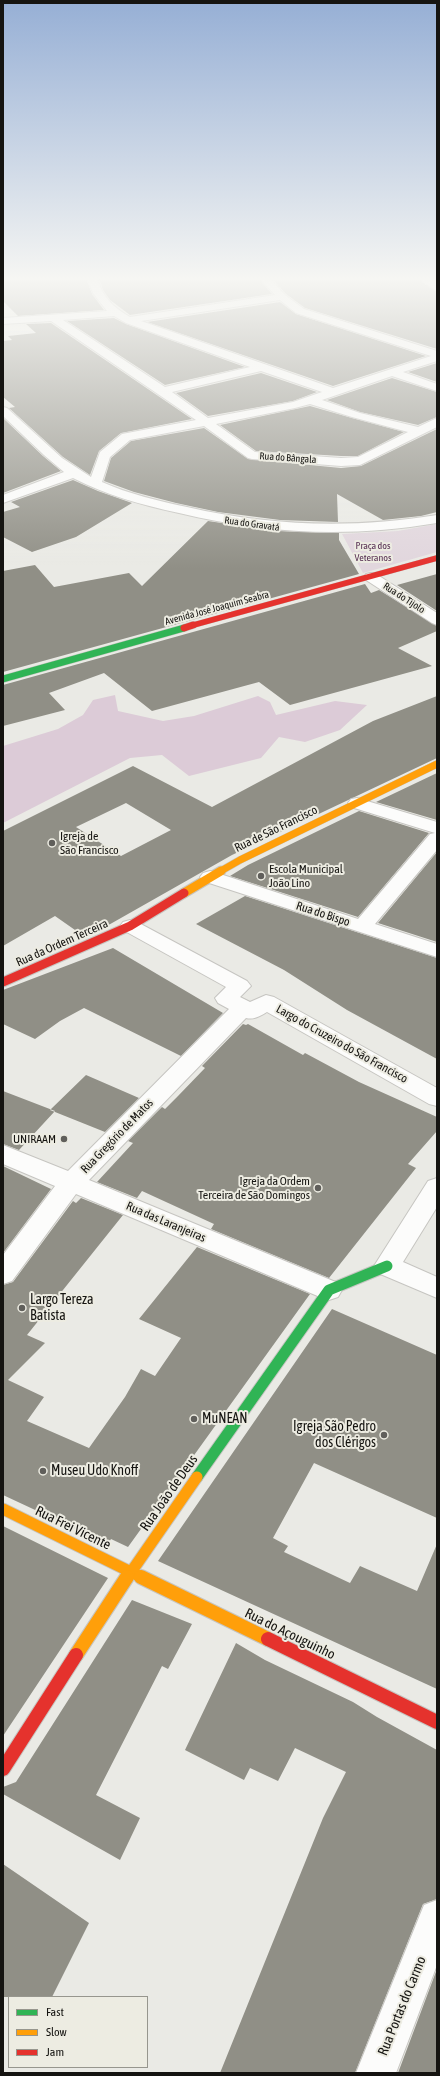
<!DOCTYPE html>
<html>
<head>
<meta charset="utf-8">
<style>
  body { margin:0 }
  #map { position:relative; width:440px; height:2076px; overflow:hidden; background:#eaeae5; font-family:"Asap Condensed",sans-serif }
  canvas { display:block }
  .frame { position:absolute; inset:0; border:4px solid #151411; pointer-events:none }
  .legend { position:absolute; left:8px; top:1996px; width:140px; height:72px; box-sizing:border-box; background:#edece2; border:1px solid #97968e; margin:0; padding:5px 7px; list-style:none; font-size:12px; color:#151411 }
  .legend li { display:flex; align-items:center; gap:8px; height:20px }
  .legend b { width:20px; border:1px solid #97968e }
</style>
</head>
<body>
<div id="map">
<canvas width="440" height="2076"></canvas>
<div class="frame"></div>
<ul class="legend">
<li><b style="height:5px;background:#30b455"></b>Fast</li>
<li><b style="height:5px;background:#ff9f0a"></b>Slow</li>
<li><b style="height:5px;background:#e5322d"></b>Jam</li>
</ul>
</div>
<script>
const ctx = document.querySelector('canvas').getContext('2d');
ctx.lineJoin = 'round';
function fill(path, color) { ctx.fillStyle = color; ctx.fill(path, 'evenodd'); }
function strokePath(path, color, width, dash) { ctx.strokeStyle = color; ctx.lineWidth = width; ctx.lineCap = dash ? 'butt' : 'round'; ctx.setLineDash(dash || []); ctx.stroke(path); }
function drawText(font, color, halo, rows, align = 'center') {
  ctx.font = font + ' "Asap Condensed",sans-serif'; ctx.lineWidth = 4; ctx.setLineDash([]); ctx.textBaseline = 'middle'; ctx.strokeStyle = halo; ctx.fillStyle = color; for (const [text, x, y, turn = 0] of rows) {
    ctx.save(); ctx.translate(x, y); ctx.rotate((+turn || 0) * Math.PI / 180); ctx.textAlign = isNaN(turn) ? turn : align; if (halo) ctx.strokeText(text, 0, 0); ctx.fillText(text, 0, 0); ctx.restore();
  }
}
fill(new Path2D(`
  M 437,524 L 437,552 L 363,573 L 342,534 L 398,531 Z`), '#e1d6dd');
fill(new Path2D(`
  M 115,695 L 118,711 L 163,721 L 194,716 L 258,696 L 270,702 L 276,715 L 335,701 L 367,705 L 340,730 L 305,742 L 279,737 L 261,758 L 189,776 L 162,755 L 130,758 L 3,823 L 3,746 L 58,729 L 83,715 L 93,700 Z`), '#dccbd7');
fill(new Path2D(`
  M 3,278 L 86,278 L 92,294 L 104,310 L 18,316 L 3,301 Z
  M 99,278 L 258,278 L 272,294 L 130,315 L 110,300 L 103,290 Z
  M 271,278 L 416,278 L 437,292 L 437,349 L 305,308 L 286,294 Z
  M 280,302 L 296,314 L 426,356 L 333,386 L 147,322 Z
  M 114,318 L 126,324 L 245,367 L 165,385 L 67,321 Z
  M 51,323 L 192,419 L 121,433 L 99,451 L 90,475 L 63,457 L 9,408 L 15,407 L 3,397 L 3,341 L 12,340 L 8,336 L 36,333 L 26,324 Z
  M 437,363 L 437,382 L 408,372 Z
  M 261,373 L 317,392 L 293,401 L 208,416 L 176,393 Z
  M 392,378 L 437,392 L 437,417 L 418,425 L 360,412 L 327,400 Z
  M 310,406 L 352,418 L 404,432 L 358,456 L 341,456 L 256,451 L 220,425 Z
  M 3,418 L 43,456 L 61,471 L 3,493 Z
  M 204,428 L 248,459 L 341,468 L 361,466 L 437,429 L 437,512 L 421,516 L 383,520 L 337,494 L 338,522 L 280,520 L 218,512 L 176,503 L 134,492 L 104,481 L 111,458 L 131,441 Z
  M 73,480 L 98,491 L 132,503 L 76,537 L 32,552 L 3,537 L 3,512 L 20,507 L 11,502 Z
  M 208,521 L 276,531 L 339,533 L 339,540 L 359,574 L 3,672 L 3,571 L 35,565 L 54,587 L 129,573 L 142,586 Z
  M 437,574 L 437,611 L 397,585 Z
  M 365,584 L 371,593 L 379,590 L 437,626 L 437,631 L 398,648 L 432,666 L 290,705 L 259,682 L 152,711 L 104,673 L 49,693 L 65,710 L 3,726 L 3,685 Z
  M 437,696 L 437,758 L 232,855 L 98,931 L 85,937 L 55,916 L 3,946 L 3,831 L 133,766 L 212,807 L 373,721 ZM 126,803 L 171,830 L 121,856 L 76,827 Z
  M 437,773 L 437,820 L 376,802 Z
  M 359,811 L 429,833 L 358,917 L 230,876 L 248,865 Z
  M 437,852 L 437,942 L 378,923 Z
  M 245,896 L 437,958 L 437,1059 L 347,1010 L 284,970 L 196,924 Z
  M 113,948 L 223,1013 L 181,1056 L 84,1008 L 60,1021 L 35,1039 L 3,1024 L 3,990 Z
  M 243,1024 L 246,1025 L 248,1024 L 303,1055 L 305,1053 L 359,1082 L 437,1117 L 437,1131 L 408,1164 L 416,1168 L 329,1278 L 211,1229 L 214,1224 L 142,1191 L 137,1198 L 97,1182 L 133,1143 L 128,1141 L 162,1107 L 165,1109 L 178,1096 L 205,1068 L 202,1066 Z
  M 86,1075 L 139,1098 L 105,1132 L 50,1110 Z
  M 3,1091 L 55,1111 L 19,1150 L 3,1144 Z
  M 3,1166 L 51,1189 L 3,1253 Z
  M 81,1198 L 123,1215 L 27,1335 L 45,1343 L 8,1380 L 44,1397 L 27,1421 L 89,1448 L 125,1397 L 141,1369 L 155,1376 L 181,1338 L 139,1319 L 197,1247 L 310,1294 L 128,1547 L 111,1539 L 108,1544 L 3,1495 L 3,1285 L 13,1282 L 73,1201 L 76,1203 Z
  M 332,1309 L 437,1355 L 437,1518 L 314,1463 L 273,1538 L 288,1546 L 284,1552 L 350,1583 L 360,1566 L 417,1591 L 437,1544 L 437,1689 L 158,1561 Z
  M 3,1526 L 108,1578 L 3,1736 Z
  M 132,1600 L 192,1624 L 168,1669 L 162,1666 L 96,1795 L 140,1818 L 120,1860 L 3,1794 L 3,1787 L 16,1782 Z
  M 236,1643 L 265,1660 L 353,1702 L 377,1717 L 437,1750 L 437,1899 L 423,1904 L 355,2073 L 220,2073 L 323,1818 L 346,1772 L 295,1748 L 278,1781 L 250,1768 L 244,1780 L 185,1750 Z
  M 3,1864 L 89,1923 L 52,1997 L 3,1997 Z
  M 437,1969 L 437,2073 L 398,2073 Z`), '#908f86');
const street = new Path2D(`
  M 87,278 L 97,278 C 102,297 114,308 130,317 L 275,295 L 259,278 L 269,278 L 285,295 L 304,309 L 437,351 L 437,361 L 403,372 L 437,384 L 437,391 L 392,376 L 322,400 L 360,413 L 418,427 L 437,418 L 437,427 L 360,465 L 341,466 L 252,459 L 248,458 L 204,426 L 130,440 L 110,457 L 102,482 C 129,494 158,501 187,507 C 270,526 352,529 437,515 L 437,523 C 348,538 267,534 179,513 C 142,505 106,495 73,478 L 3,503 L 3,495 L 64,472 L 44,455 L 3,416 L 3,407 L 7,408 L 62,458 L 91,477 L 100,452 L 122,434 L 196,420 L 51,321 L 3,324 L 3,318 L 107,311 L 93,293 ZM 280,300 L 296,313 L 431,356 L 333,388 L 141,321 ZM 114,316 L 126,323 L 250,367 L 165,387 L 63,320 ZM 261,371 L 322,392 L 293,402 L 208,418 L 172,392 ZM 310,404 L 352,417 L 408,432 L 358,457 L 341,458 L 255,452 L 216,424 L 295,408 Z
  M 417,278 L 429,278 L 437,284 L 437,291 Z
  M 371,573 L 376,574 L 437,613 L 437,625 L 432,623 L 366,580 L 364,577 L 366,574 Z
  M 357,798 L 437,822 L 437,850 L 375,924 L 437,944 L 437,957 L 203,881 L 200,877 L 203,873 L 210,871 L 217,873 L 358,919 L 430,834 L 435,833 L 351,807 L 348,803 L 351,799 Z
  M 130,920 L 137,922 L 247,981 L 251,986 L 240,997 L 250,1002 L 266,995 L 274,997 L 437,1088 L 437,1106 L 429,1104 L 267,1012 C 260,1016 254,1020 246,1018 L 89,1180 L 338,1283 L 342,1290 L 338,1297 L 329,1300 L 320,1297 L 76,1194 L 12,1281 L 3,1284 L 3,1255 L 55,1186 L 3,1164 L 3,1145 L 68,1171 L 229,1009 L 218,1003 L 215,998 L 226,987 L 123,930 L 120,926 L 123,922 Z
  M 437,1178 L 437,1207 L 403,1262 L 437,1277 L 437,1298 L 378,1273 L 374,1266 L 428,1181 Z
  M 437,1900 L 437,1965 L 396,2073 L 356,2073 L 424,1905 Z`);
const fastFar1 = new Path2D(`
  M 3,679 L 184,628`);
const fast = new Path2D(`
  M 197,1477 L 329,1290 L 387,1266`);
const slowFar3 = new Path2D(`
  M 219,872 L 240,860 L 437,764`);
const slowFar2 = new Path2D(`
  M 184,893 L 221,871`);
const slowFar1 = new Path2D(`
  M 3,1509 L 143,1578
  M 127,1578 L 197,1477`);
const slow = new Path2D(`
  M 141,1577 L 268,1639
  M 76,1655 L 127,1577`);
const jamFar3 = new Path2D(`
  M 190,626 L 437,558`);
const jamFar2 = new Path2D(`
  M 184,628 L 193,625`);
const jamFar1 = new Path2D(`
  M 3,982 L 130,926 L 184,893`);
const jam = new Path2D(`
  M 268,1639 L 437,1722
  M 3,1769 L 76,1655`);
strokePath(street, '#c6c5c1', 2);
strokePath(fastFar1, '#c6c5c1', 8);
strokePath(fast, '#c6c5c1', 13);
strokePath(slowFar3, '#c6c5c1', 8);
strokePath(slowFar2, '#c6c5c1', 11);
strokePath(slowFar1, '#c6c5c1', 13);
strokePath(slow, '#c6c5c1', 16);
strokePath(jamFar3, '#c6c5c1', 6);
strokePath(jamFar2, '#c6c5c1', 8);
strokePath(jamFar1, '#c6c5c1', 11);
strokePath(jam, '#c6c5c1', 16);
fill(street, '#fcfcfb');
strokePath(fastFar1, '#30b455', 7);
strokePath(fast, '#30b455', 11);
strokePath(slowFar3, '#ff9f0a', 7);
strokePath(slowFar2, '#ff9f0a', 9);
strokePath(slowFar1, '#ff9f0a', 11);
strokePath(slow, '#ff9f0a', 14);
strokePath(jamFar3, '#e5322d', 5.5);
strokePath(jamFar2, '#e5322d', 7);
strokePath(jamFar1, '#e5322d', 9);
strokePath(jam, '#e5322d', 14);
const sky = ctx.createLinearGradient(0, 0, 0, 569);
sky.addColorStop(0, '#96afd5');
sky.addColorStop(0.49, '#f6f6f3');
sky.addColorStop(1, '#f6f6f300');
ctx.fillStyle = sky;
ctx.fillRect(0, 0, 440, 569);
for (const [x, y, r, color] of [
  [52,843,4,"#605f5b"],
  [261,876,4,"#605f5b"],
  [64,1139,4,"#605f5b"],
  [318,1188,4,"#605f5b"],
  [22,1308,4,"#605f5b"],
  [194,1419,4,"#605f5b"],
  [384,1435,4,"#605f5b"],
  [43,1471,4,"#605f5b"]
]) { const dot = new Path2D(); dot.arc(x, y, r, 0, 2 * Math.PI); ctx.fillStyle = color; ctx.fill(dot); strokePath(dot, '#edece2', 1.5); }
drawText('10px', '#151411', '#edece2', [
  ["Rua do Bângala",288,458,4],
  ["Rua do Gravatá",252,524,8],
  ["Rua do Tijolo",404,598,33],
  ["Avenida José Joaquim Seabra",217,608,-15]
]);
drawText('10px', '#552d51', '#edece2', [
  ["Praça dos",373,546],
  ["Veteranos",373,558]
]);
drawText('12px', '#151411', '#edece2', [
  ["Rua de São Francisco",276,829,-26],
  ["Rua do Bispo",323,914,18],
  ["Rua da Ordem Terceira",62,943,-24],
  ["Largo do Cruzeiro do São Francisco",342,1044,29],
  ["Rua Gregório de Matos",117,1136,-46],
  ["Rua das Laranjeiras",166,1222,23]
]);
drawText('12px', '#151411', '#edece2', [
  ["Igreja de",60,836],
  ["São Francisco",60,850],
  ["Escola Municipal",269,869],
  ["João Lino",269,883],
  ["UNIRAAM",56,1139,"right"],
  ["Igreja da Ordem",310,1181,"right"],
  ["Terceira de São Domingos",310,1195,"right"]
], 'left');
drawText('14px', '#151411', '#edece2', [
  ["Largo Tereza",30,1300],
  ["Batista",30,1316],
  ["MuNEAN",202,1419],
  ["Igreja São Pedro",376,1427,"right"],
  ["dos Clérigos",376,1443,"right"],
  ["Museu Udo Knoff",51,1471]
], 'left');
drawText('14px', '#151411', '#edece2', [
  ["Rua João de Deus",169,1493,-55],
  ["Rua Frei Vicente",73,1528,26],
  ["Rua do Açouguinho",290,1634,26],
  ["Rua Portas do Carmo",402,2006,-68]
]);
</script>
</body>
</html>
